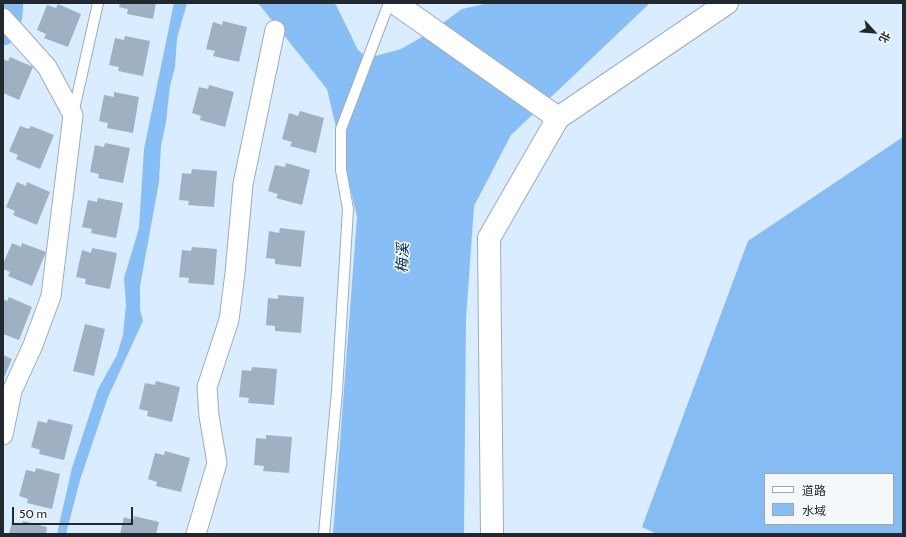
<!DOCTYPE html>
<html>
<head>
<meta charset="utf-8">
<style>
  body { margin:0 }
  #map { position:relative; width:906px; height:537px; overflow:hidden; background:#daecff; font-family:Cabin,"Noto Sans SC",sans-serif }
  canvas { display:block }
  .frame { position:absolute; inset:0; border:4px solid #21282f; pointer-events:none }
  .legend { position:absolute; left:764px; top:473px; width:130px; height:52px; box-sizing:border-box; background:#f4f8fb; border:1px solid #a0a5a9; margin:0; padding:5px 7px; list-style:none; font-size:12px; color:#21282f }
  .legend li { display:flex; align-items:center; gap:8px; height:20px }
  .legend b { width:20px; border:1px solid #a0a5a9 }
  .north { position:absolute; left:854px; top:12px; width:40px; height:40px; -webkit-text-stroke:3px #f4f8fb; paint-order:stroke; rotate:116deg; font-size:11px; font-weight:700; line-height:16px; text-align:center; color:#21282f }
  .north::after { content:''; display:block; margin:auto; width:14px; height:18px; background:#21282f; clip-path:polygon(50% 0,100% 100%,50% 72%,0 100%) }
  .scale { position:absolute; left:12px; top:507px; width:121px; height:18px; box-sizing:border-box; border:2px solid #21282f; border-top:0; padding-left:5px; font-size:12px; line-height:14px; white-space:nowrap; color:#21282f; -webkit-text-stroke:3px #f4f8fb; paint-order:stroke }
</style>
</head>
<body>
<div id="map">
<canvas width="906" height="537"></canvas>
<div class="frame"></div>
<ul class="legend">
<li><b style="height:5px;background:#fff"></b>道路</li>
<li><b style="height:11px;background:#87bef5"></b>水域</li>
</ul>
<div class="north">北</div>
<div class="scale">50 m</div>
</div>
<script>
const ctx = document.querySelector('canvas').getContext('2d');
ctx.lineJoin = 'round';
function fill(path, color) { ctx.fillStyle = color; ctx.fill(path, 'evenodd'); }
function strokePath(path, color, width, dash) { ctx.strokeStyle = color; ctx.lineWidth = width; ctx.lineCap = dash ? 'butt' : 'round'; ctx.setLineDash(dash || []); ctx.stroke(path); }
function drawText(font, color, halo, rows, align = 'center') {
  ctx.font = font + ' Cabin,"Noto Sans SC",sans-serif'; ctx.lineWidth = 3; ctx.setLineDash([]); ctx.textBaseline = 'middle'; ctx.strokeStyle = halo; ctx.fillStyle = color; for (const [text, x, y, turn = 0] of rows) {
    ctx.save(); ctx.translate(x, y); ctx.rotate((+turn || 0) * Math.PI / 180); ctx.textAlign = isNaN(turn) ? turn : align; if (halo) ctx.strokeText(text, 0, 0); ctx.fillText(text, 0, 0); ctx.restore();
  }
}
fill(new Path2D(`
  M 903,137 L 903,534 L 657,534 L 642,527 L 748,241 ZM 765,474 L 893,474 L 893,524 L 765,524 Z`), '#85bcf3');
fill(new Path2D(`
  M 3,3 L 23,3 C 24,12 20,36 12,42 C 10,44 6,45 3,46 Z
  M 174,3 L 187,3 L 177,38 L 175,67 L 170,86 L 166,122 L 161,146 L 159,182 L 140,286 L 140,310 L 143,321 L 108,397 L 80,480 L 66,534 L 57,534 L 72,468 L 98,389 L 117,355 L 123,335 L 126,305 L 124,278 L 139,228 L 144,149 Z
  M 258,3 L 333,3 L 336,5 L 358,50 L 368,58 L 401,49 L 429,33 L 462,9 L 489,3 L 650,3 L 511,135 L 474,206 L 466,319 L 464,534 L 333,534 L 357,217 L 327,89 Z`), '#87bef5');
fill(new Path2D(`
  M 120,3 L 156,3 L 153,19 L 127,14 L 128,9 L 119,7 Z
  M 58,4 L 81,14 L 68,47 L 44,38 L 46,34 L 37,30 L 47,5 L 56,8 Z
  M 223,21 L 247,27 L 239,62 L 213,56 L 215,51 L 206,49 L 213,22 L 222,25 Z
  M 125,36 L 150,41 L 143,76 L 118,71 L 119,67 L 109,65 L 115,38 L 124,40 Z
  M 10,57 L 33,67 L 19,100 L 3,93 L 3,59 L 8,61 Z
  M 209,85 L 234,92 L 225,127 L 200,120 L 201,116 L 192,113 L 199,87 L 208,89 Z
  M 114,92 L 139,97 L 133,133 L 107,128 L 108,123 L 99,121 L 104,95 L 114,97 Z
  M 300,111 L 324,118 L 316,153 L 290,146 L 292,142 L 282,139 L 289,113 L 298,116 Z
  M 20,126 L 29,129 L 31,126 L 54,135 L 40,169 L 16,159 L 18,155 L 9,151 Z
  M 105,143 L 130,148 L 123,183 L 98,178 L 99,174 L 90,172 L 95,145 L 104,147 Z
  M 286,163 L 310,170 L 302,205 L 276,198 L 278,194 L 268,191 L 275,165 L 285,167 Z
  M 192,169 L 217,171 L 214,207 L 188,205 L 189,201 L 179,200 L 182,173 L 191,174 Z
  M 17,182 L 26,186 L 27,182 L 50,192 L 37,225 L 13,215 L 15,211 L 6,207 Z
  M 98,198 L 123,203 L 116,238 L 91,233 L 92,229 L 82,227 L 88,200 L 97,202 Z
  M 280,228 L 305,231 L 301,267 L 275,264 L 275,259 L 266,258 L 269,231 L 279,233 Z
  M 12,243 L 21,247 L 22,243 L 46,252 L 32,286 L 8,276 L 10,272 L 3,269 L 3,264 Z
  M 192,247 L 217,249 L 214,285 L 188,283 L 189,278 L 179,277 L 182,250 L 191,251 Z
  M 92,248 L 117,253 L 110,289 L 85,284 L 86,279 L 76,277 L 82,250 L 91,253 Z
  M 278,295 L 304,297 L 301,333 L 275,331 L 275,326 L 266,325 L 268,298 L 278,299 Z
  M 9,297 L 32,307 L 19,340 L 3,334 L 3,299 L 7,301 Z
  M 85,324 L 105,329 L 94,376 L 73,371 Z
  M 3,355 L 12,359 L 3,380 Z
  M 252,367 L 277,369 L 274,405 L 248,403 L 249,398 L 239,397 L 242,370 L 251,371 Z
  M 156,381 L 180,387 L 172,422 L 147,416 L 148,411 L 139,409 L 145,383 L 155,385 Z
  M 48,419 L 73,425 L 64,460 L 39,454 L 40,450 L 31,447 L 38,421 L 47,423 Z
  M 266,435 L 292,437 L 289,473 L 263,471 L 264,466 L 254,465 L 256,438 L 266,439 Z
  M 165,451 L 190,458 L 181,492 L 156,486 L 157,482 L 148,479 L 155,453 L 164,455 Z
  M 36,468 L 60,474 L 52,509 L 27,503 L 28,499 L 19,496 L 26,470 L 35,472 Z
  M 134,516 L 159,522 L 156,534 L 120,534 L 124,517 L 133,520 Z
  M 23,521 L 47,527 L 46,534 L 9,534 L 12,522 L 22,525 Z`), '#9fb0c2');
const service = new Path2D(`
  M 73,114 L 98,3
  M 324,534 L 337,391 L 348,209 L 341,170 L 341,129 L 389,3`);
const minor = new Path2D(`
  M 3,18 L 47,67 L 73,115 L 51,296 L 33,345 L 12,391 L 3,435
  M 196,534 L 217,463 L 209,416 L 207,387 L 229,320 L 235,273 L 243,184 L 275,30`);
const tertiary = new Path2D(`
  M 395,3 L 558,118`);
const secondary = new Path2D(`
  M 492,534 L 489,238 L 558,118 L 727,3`);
strokePath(service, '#9bacbd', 12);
strokePath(minor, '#9bacbd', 21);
strokePath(tertiary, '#9bacbd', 24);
strokePath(secondary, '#9bacbd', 24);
strokePath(service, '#fff', 10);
strokePath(minor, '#fff', 19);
strokePath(tertiary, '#fff', 22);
strokePath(secondary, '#fff', 22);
drawText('italic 15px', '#042e50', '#f4f8fb', [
  ["梅溪",403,258,-88]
]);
</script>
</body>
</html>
